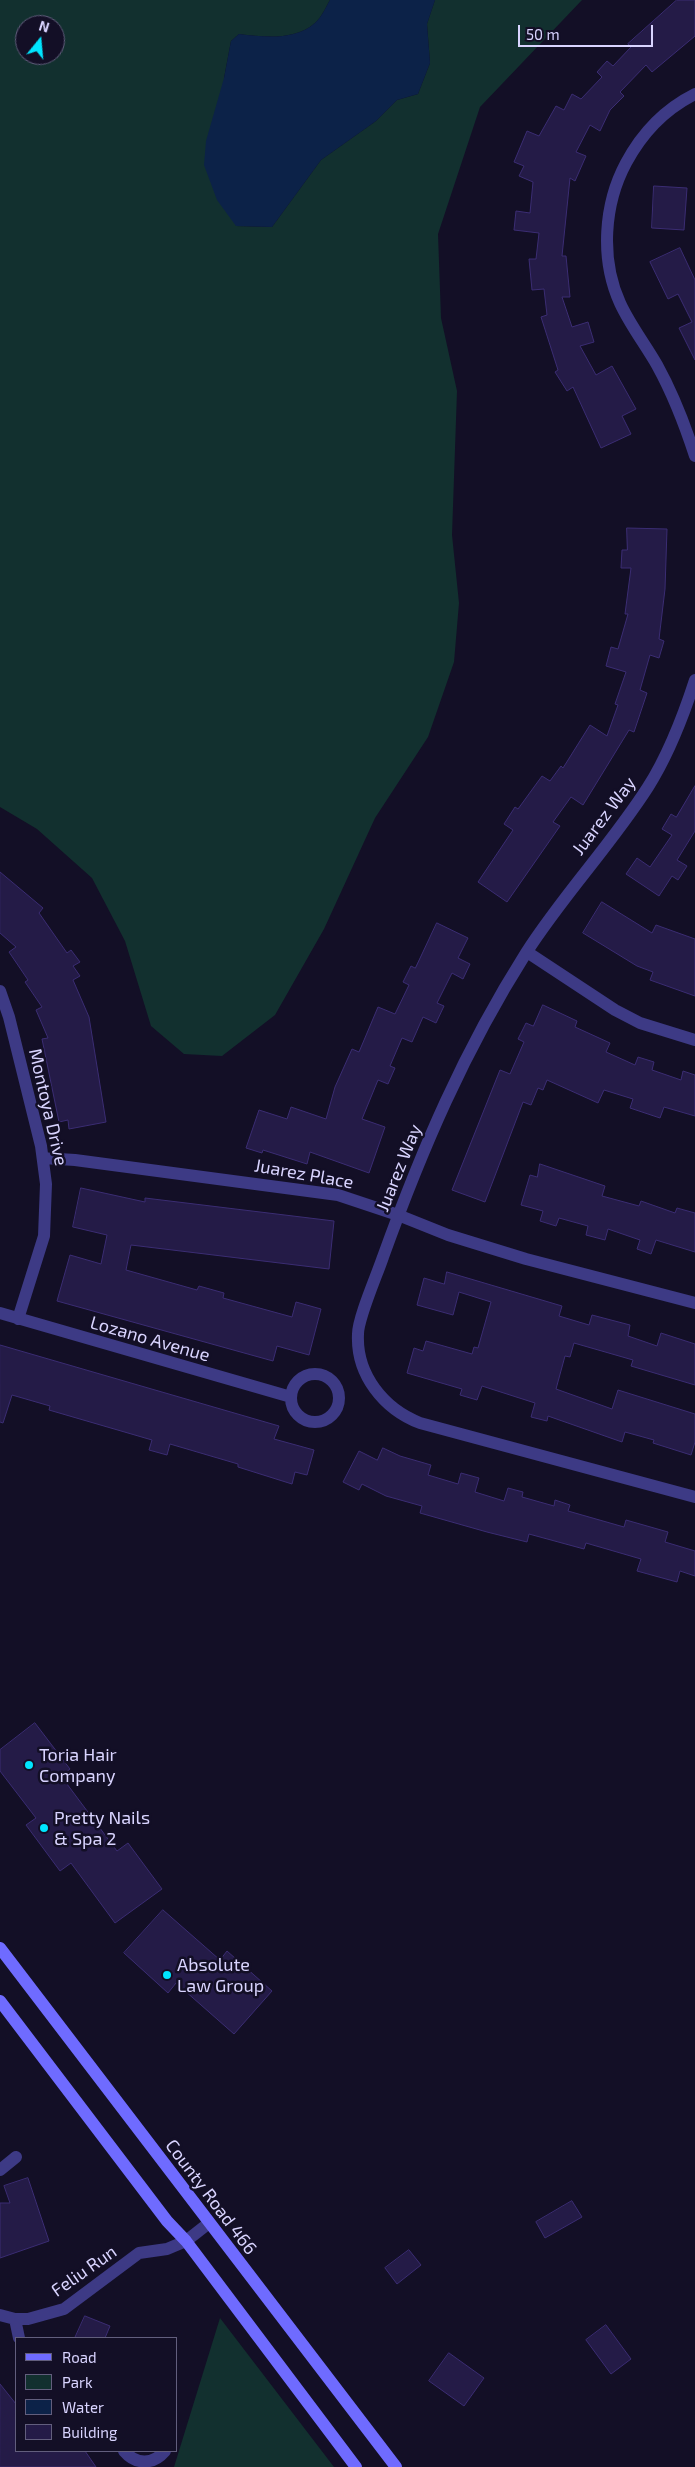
<!DOCTYPE html>
<html>
<head>
<meta charset="utf-8">
<style>
  body { margin:0 }
  #map { position:relative; width:695px; height:2467px; overflow:hidden; background:#130f26; font-family:"Exo 2",sans-serif }
  canvas { display:block }
  .legend { position:absolute; left:15px; top:2337px; width:162px; height:115px; box-sizing:border-box; background:#130f26; border:1px solid #625e7d; margin:0; padding:6px 9px; list-style:none; font-size:15px; color:#d9d4ff }
  .legend li { display:flex; align-items:center; gap:10px; height:25px }
  .legend b { width:25px; border:1px solid #625e7d }
  .north { position:absolute; left:15px; top:15px; width:50px; height:50px; box-sizing:border-box; background:#130f26; border:1px solid #625e7d; border-radius:50%; rotate:17deg; font-size:14px; font-weight:700; line-height:20px; text-align:center; color:#d9d4ff }
  .north::after { content:''; display:block; margin:auto; width:18px; height:22px; background:#00e5ff; clip-path:polygon(50% 0,100% 100%,50% 72%,0 100%) }
  .scale { position:absolute; left:518px; top:25px; width:135px; height:22px; box-sizing:border-box; border:2px solid #d9d4ff; border-top:0; padding-left:6px; font-size:15px; line-height:18px; white-space:nowrap; color:#d9d4ff; -webkit-text-stroke:4px #130f26; paint-order:stroke }
</style>
</head>
<body>
<div id="map">
<canvas width="695" height="2467"></canvas>
<ul class="legend">
<li><b style="height:6px;background:#6f6bff"></b>Road</li>
<li><b style="height:14px;background:#12302f"></b>Park</li>
<li><b style="height:14px;background:#0c2248"></b>Water</li>
<li><b style="height:14px;background:#241b47"></b>Building</li>
</ul>
<div class="north">N</div>
<div class="scale">50 m</div>
</div>
<script>
const ctx = document.querySelector('canvas').getContext('2d');
ctx.lineJoin = 'round';
function fill(path, color) { ctx.fillStyle = color; ctx.fill(path, 'evenodd'); }
function strokePath(path, color, width, dash) { ctx.strokeStyle = color; ctx.lineWidth = width; ctx.lineCap = dash ? 'butt' : 'round'; ctx.setLineDash(dash || []); ctx.stroke(path); }
function drawText(font, color, halo, rows, align = 'center') {
  ctx.font = font + ' "Exo 2",sans-serif'; ctx.lineWidth = 5; ctx.setLineDash([]); ctx.textBaseline = 'middle'; ctx.strokeStyle = halo; ctx.fillStyle = color; for (const [text, x, y, turn = 0] of rows) {
    ctx.save(); ctx.translate(x, y); ctx.rotate((+turn || 0) * Math.PI / 180); ctx.textAlign = isNaN(turn) ? turn : align; if (halo) ctx.strokeText(text, 0, 0); ctx.fillText(text, 0, 0); ctx.restore();
  }
}
fill(new Path2D(`
  M 0,0 L 330,0 C 326,7 321,18 315,23 C 294,41 264,37 239,34 L 231,41 L 224,78 L 236,226 L 272,227 L 321,160 L 376,121 L 397,100 L 418,94 L 430,63 L 427,24 L 435,0 L 582,0 L 480,107 L 438,234 L 441,318 L 457,391 L 452,535 L 459,603 L 454,662 L 428,737 L 375,818 L 324,929 L 275,1015 L 222,1056 L 184,1054 L 151,1026 L 125,941 L 92,878 L 37,829 L 0,807 ZM 25,25 L 55,25 L 55,55 L 25,55 Z
  M 220,2318 L 334,2467 L 174,2467 Z`), '#12302f');
fill(new Path2D(`
  M 330,0 L 435,0 L 427,24 L 430,63 L 418,94 L 397,100 L 376,121 L 321,160 L 272,227 L 236,226 L 217,200 L 204,165 L 206,141 L 224,78 L 231,41 L 239,34 C 264,37 294,41 315,23 C 321,18 326,7 330,0 Z`), '#0c2248');
const building = new Path2D(`
  M 677,0 L 695,0 L 695,36 L 652,72 L 646,65 L 620,92 L 624,96 L 610,110 L 600,131 L 590,125 L 576,152 L 586,156 L 575,181 L 570,178 L 562,256 L 566,256 L 570,297 L 562,297 L 572,327 L 588,322 L 594,342 L 580,346 L 596,375 L 612,366 L 636,409 L 622,416 L 631,434 L 601,448 L 573,387 L 567,391 L 555,372 L 558,370 L 541,317 L 547,315 L 544,289 L 532,290 L 529,259 L 536,259 L 539,233 L 514,230 L 516,211 L 530,213 L 533,182 L 519,176 L 524,166 L 514,162 L 527,131 L 539,136 L 556,106 L 564,110 L 572,94 L 581,99 L 602,77 L 597,72 L 607,61 L 613,66 L 631,47 L 628,44 Z
  M 654,186 L 687,188 L 684,230 L 652,228 Z
  M 680,248 L 695,280 L 695,360 L 679,328 L 692,322 L 678,294 L 668,299 L 650,262 Z
  M 627,528 L 667,529 L 665,589 L 659,639 L 664,641 L 659,658 L 650,655 L 640,690 L 647,693 L 634,732 L 629,730 L 583,805 L 571,797 L 553,822 L 560,826 L 507,902 L 478,882 L 513,830 L 504,824 L 515,807 L 518,809 L 542,776 L 550,781 L 561,766 L 563,768 L 590,725 L 607,736 L 618,705 L 615,704 L 626,672 L 606,666 L 611,647 L 618,649 L 628,614 L 625,614 L 631,568 L 621,568 L 622,550 L 627,550 Z
  M 695,786 L 695,831 L 677,860 L 687,866 L 678,880 L 672,876 L 659,896 L 626,874 L 637,858 L 650,867 L 672,835 L 662,829 L 671,814 L 676,817 Z
  M 0,872 L 43,908 L 39,913 L 67,953 L 71,950 L 80,962 L 73,966 L 80,976 L 73,980 L 89,1017 L 106,1122 L 69,1129 L 68,1120 L 59,1122 L 42,1039 L 48,1038 L 36,1010 L 42,1007 L 25,982 L 28,980 L 9,952 L 16,947 L 0,933 Z
  M 602,902 L 652,933 L 656,925 L 695,939 L 695,996 L 650,980 L 653,972 L 637,966 L 583,933 Z
  M 437,923 L 468,938 L 458,958 L 470,964 L 463,979 L 452,973 L 437,1003 L 444,1006 L 436,1023 L 423,1017 L 412,1042 L 402,1038 L 390,1066 L 395,1068 L 388,1084 L 378,1080 L 362,1119 L 385,1127 L 369,1173 L 310,1152 L 307,1164 L 263,1150 L 262,1153 L 246,1148 L 259,1110 L 287,1119 L 291,1107 L 326,1119 L 335,1087 L 352,1049 L 359,1052 L 378,1007 L 395,1014 L 409,985 L 403,982 L 411,966 L 415,968 Z
  M 543,1005 L 577,1021 L 575,1027 L 610,1043 L 606,1052 L 635,1065 L 638,1057 L 654,1062 L 652,1070 L 681,1080 L 683,1071 L 695,1075 L 695,1116 L 664,1107 L 660,1118 L 630,1108 L 633,1099 L 604,1090 L 598,1103 L 547,1080 L 543,1090 L 538,1088 L 531,1105 L 523,1102 L 485,1202 L 452,1190 L 500,1070 L 510,1074 L 524,1042 L 518,1039 L 526,1023 L 533,1026 Z
  M 540,1164 L 605,1186 L 602,1196 L 639,1206 L 641,1201 L 675,1213 L 677,1208 L 695,1213 L 695,1252 L 656,1240 L 651,1254 L 637,1249 L 640,1240 L 608,1229 L 605,1240 L 586,1235 L 588,1226 L 559,1218 L 556,1226 L 540,1221 L 543,1211 L 521,1205 L 530,1175 L 537,1177 Z
  M 81,1188 L 145,1202 L 145,1198 L 334,1221 L 329,1269 L 131,1245 L 126,1270 L 197,1290 L 199,1286 L 224,1293 L 223,1298 L 292,1317 L 296,1302 L 321,1309 L 309,1355 L 277,1346 L 273,1361 L 57,1301 L 70,1255 L 101,1264 L 107,1235 L 73,1227 Z
  M 447,1272 L 562,1306 L 559,1316 L 589,1325 L 592,1315 L 630,1325 L 628,1336 L 657,1346 L 661,1333 L 695,1344 L 695,1385 L 631,1366 L 633,1360 L 574,1343 L 570,1357 L 565,1356 L 556,1389 L 612,1409 L 618,1390 L 695,1414 L 695,1442 L 691,1455 L 653,1443 L 654,1440 L 625,1432 L 622,1442 L 548,1416 L 547,1421 L 531,1417 L 535,1403 L 482,1386 L 477,1400 L 460,1395 L 462,1389 L 407,1373 L 414,1348 L 423,1351 L 426,1341 L 472,1354 L 474,1347 L 478,1348 L 491,1302 L 459,1292 L 453,1315 L 417,1305 L 424,1278 L 444,1284 Z
  M 0,1345 L 279,1426 L 274,1439 L 314,1450 L 307,1475 L 295,1472 L 292,1484 L 238,1467 L 238,1464 L 170,1444 L 167,1455 L 149,1450 L 152,1440 L 49,1410 L 50,1406 L 12,1395 L 3,1423 L 0,1422 Z
  M 383,1448 L 400,1456 L 431,1465 L 428,1475 L 458,1484 L 461,1473 L 479,1478 L 475,1492 L 504,1501 L 508,1488 L 523,1492 L 522,1497 L 554,1506 L 555,1500 L 570,1505 L 568,1511 L 624,1527 L 626,1520 L 668,1532 L 665,1542 L 695,1551 L 695,1576 L 680,1571 L 677,1582 L 637,1571 L 641,1559 L 586,1543 L 584,1549 L 529,1534 L 527,1542 L 487,1532 L 420,1513 L 422,1506 L 386,1496 L 362,1484 L 359,1490 L 343,1482 L 359,1451 L 377,1460 Z
  M 35,1723 L 70,1769 L 61,1776 L 117,1851 L 128,1843 L 162,1889 L 115,1923 L 71,1863 L 60,1871 L 26,1825 L 36,1818 L 0,1771 L 0,1750 Z
  M 163,1910 L 220,1960 L 227,1951 L 272,1991 L 234,2034 L 176,1983 L 168,1993 L 124,1953 Z
  M 28,2178 L 49,2241 L 0,2258 L 0,2203 L 10,2203 L 4,2186 Z
  M 572,2201 L 582,2217 L 545,2238 L 536,2222 Z
  M 409,2250 L 421,2265 L 397,2284 L 385,2268 Z
  M 85,2316 L 110,2326 L 105,2338 L 75,2338 Z
  M 606,2325 L 631,2359 L 611,2374 L 586,2340 Z
  M 449,2353 L 484,2378 L 464,2406 L 429,2381 Z
  M 0,2384 L 16,2404 L 16,2451 L 85,2451 L 96,2467 L 0,2467 Z`);
fill(building, '#241b47');
strokePath(building, '#3b2d73', 1);
strokePath(new Path2D(`
  M 695,94 C 665,109 642,133 626,163 C 604,204 600,259 620,303 C 630,325 645,344 657,365 C 673,394 685,425 695,456
  M 695,680 C 683,717 669,754 648,787 C 611,845 563,895 526,953 C 464,1051 422,1149 383,1257 C 377,1275 358,1318 358,1334 C 356,1375 384,1409 420,1423 L 695,1497
  M 527,952 L 615,1010 L 640,1023 L 695,1040
  M 0,991 L 9,1017 L 41,1146 L 46,1184 L 44,1236 L 18,1319
  M 43,1158 L 75,1160 L 338,1195 L 398,1215 L 448,1235 L 526,1259 L 695,1303
  M 0,1313 L 291,1397
  M291 1398a24 24 0 1 1 48 0a24 24 0 1 1-48 0Z
  M 0,2170 L 16,2157
  M 0,2315 L 15,2319 L 28,2319 L 64,2309 L 139,2253 L 167,2249 L 186,2241 L 209,2223
  M 15,2319 L 19,2338
  M 124,2451 C 136,2465 153,2465 165,2451`), '#3d3a85', 12);
strokePath(new Path2D(`
  M 0,1948 L 396,2467
  M 0,2001 L 167,2221 L 186,2241 L 356,2467`), '#6f6bff', 12);
for (const [x, y, r, color] of [
  [29,1765,5,"#00e5ff"],
  [44,1828,5,"#00e5ff"],
  [167,1975,5,"#00e5ff"]
]) { const dot = new Path2D(); dot.arc(x, y, r, 0, 2 * Math.PI); ctx.fillStyle = color; ctx.fill(dot); strokePath(dot, '#130f26', 2); }
drawText('18px', '#d9d4ff', '#130f26', [
  ["Juarez Way",604,816,-53],
  ["Montoya Drive",48,1107,77],
  ["Juarez Way",399,1168,-68],
  ["Juarez Place",304,1174,10],
  ["Lozano Avenue",150,1339,16],
  ["County Road 466",211,2197,53],
  ["Feliu Run",84,2271,-35]
]);
drawText('18px', '#d9d4ff', '#130f26', [
  ["Toria Hair",39,1755],
  ["Company",39,1776],
  ["Pretty Nails",54,1818],
  ["& Spa 2",54,1839],
  ["Absolute",177,1965],
  ["Law Group",177,1986]
], 'left');
</script>
</body>
</html>
